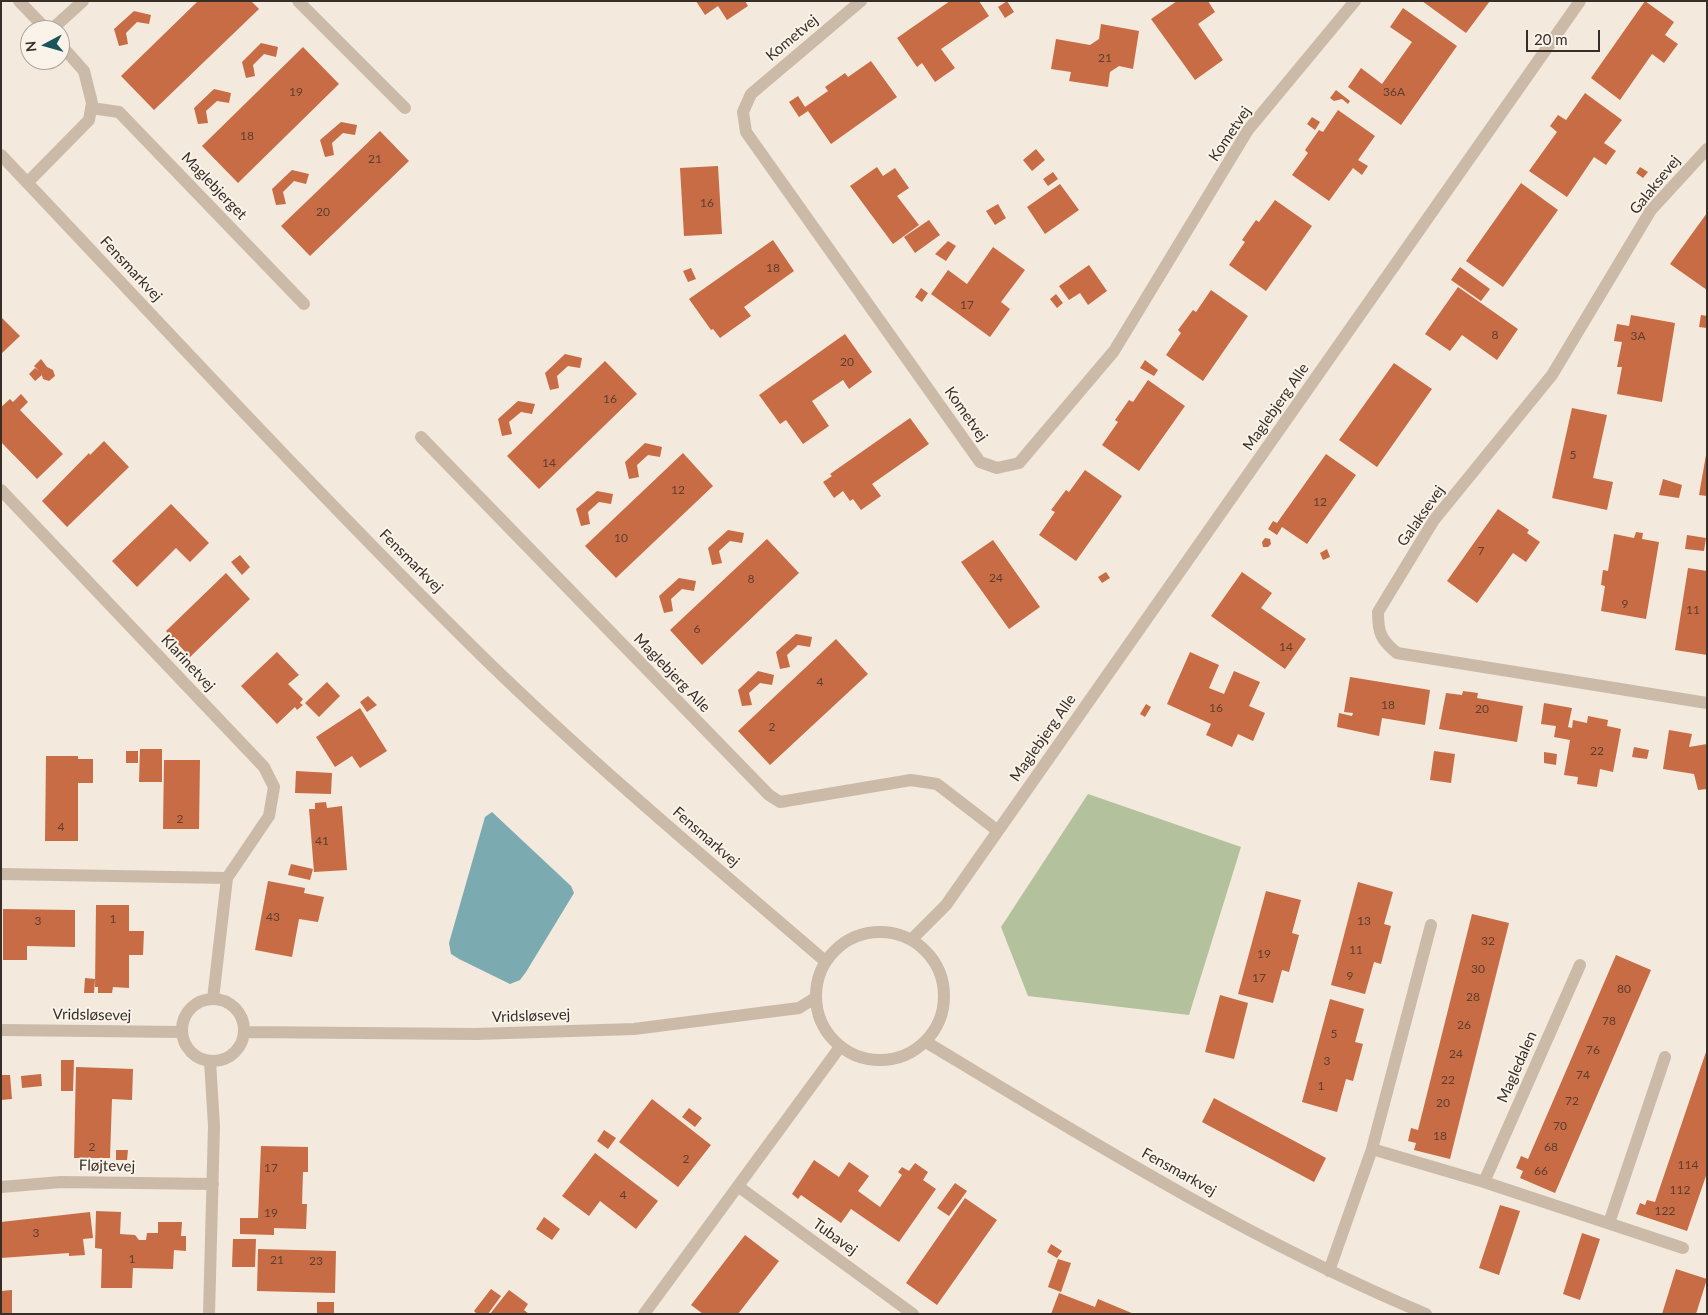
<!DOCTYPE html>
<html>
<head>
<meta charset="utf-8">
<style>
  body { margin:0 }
  #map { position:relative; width:1708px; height:1315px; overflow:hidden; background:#f3e9dc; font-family:Lato,sans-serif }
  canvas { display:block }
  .frame { position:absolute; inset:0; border:2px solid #382e28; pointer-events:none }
  .north { position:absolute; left:20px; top:20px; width:50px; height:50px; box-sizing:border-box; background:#faf3e9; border:1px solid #aca49c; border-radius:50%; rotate:264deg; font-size:14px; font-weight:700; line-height:20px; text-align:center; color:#382e28 }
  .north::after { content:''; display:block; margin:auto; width:18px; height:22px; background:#1d535a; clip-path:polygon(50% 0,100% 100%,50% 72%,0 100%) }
  .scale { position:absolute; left:1526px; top:30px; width:74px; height:22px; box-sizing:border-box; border:2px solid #382e28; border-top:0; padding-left:6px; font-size:15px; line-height:18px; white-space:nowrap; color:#382e28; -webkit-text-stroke:4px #faf3e9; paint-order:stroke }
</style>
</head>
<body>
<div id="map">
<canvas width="1708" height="1315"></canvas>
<div class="frame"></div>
<div class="north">N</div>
<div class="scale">20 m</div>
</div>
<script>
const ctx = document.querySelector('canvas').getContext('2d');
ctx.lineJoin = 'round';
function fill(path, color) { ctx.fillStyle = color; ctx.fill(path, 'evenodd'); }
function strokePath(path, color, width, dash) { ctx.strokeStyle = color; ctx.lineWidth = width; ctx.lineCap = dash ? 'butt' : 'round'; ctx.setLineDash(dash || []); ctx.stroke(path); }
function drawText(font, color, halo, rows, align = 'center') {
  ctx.font = font + ' Lato,sans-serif'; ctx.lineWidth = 4; ctx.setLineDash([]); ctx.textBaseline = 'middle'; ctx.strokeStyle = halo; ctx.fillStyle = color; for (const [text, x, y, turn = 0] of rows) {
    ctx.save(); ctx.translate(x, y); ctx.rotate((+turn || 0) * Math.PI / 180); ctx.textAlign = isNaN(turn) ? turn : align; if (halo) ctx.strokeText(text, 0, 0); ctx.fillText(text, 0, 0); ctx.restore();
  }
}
fill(new Path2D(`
  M 1088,794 L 1241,847 L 1189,1015 L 1028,996 L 1001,927 Z`), '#b3c29c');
fill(new Path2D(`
  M 492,812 L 571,886 L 574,893 L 526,972 L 520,980 L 510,984 L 459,959 L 451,954 L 449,943 L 485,817 Z`), '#7babb0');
fill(new Path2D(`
  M 198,1 L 251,1 L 259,9 L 154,110 L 121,76 Z
  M 696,1 L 745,1 L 748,6 L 727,20 L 718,6 L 705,15 Z
  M 950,1 L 979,1 L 989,16 L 941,49 L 955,68 L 935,82 L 922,63 L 917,67 L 897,38 Z
  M 1007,1 L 1014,12 L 1005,18 L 998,7 Z
  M 1177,1 L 1208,1 L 1215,12 L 1198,24 L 1223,60 L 1195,80 L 1151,19 Z
  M 1422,1 L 1490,1 L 1466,33 Z
  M 1645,1 L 1674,22 L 1665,35 L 1678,44 L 1664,63 L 1652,54 L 1620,100 L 1591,78 Z
  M 1403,8 L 1457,46 L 1401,125 L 1348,87 L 1361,68 L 1382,84 L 1412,42 L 1390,27 Z
  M 134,11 L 151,15 L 149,24 L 137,22 L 126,33 L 128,44 L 119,46 L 114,29 Z
  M 1101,24 L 1139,31 L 1133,69 L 1119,66 L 1110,72 L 1108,87 L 1069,81 L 1071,72 L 1051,69 L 1056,39 L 1090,45 L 1099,39 Z
  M 261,43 L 278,47 L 276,57 L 264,54 L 253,65 L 255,76 L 246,78 L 242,62 Z
  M 303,47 L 339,84 L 238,183 L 202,146 Z
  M 871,61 L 897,97 L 831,144 L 808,111 L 799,117 L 789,102 L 798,96 L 805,107 L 828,91 L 825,87 L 845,73 L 848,77 Z
  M 214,89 L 231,93 L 229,103 L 217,101 L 206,111 L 208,123 L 198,124 L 194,108 Z
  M 1336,90 L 1350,101 L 1348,104 L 1342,99 L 1334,101 L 1330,98 Z
  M 1585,93 L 1622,120 L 1604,143 L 1616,151 L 1606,165 L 1594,157 L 1567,197 L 1529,171 L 1557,132 L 1550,126 L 1558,115 L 1566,120 Z
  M 1338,110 L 1375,136 L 1358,160 L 1368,166 L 1362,175 L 1353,168 L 1329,201 L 1292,175 L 1308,153 L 1305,150 L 1319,130 L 1323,132 Z
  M 1312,117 L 1320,122 L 1315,130 L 1307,124 Z
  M 341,122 L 357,125 L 355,135 L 343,133 L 332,143 L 334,155 L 325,157 L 320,140 Z
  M 380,131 L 409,161 L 310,256 L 281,226 Z
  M 1036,149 L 1045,160 L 1032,171 L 1023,160 Z
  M 718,166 L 722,234 L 684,236 L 680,168 Z
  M 877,167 L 883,176 L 895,168 L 909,188 L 897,196 L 919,225 L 893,244 L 850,186 Z
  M 1640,167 L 1648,172 L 1643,178 L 1636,173 Z
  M 292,170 L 309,174 L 306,184 L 294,181 L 283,192 L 286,204 L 276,205 L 272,189 Z
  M 1053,172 L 1058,179 L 1048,186 L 1043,179 Z
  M 1521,183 L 1558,210 L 1503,287 L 1466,261 Z
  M 1060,184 L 1079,210 L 1045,234 L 1027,207 Z
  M 1275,200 L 1312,226 L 1266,291 L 1229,265 L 1245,242 L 1242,240 L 1256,220 L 1259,222 Z
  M 998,204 L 1006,218 L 995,225 L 986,211 Z
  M 1707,213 L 1707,290 L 1670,264 Z
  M 929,220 L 940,235 L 915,253 L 904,237 Z
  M 773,240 L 794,271 L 744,307 L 751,316 L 720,338 L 713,329 L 711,330 L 689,299 Z
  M 948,241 L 956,246 L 946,261 L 935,254 Z
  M 993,247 L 1025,270 L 1001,302 L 1010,309 L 990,337 L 931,294 L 948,270 L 967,284 Z
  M 1089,265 L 1107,291 L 1088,305 L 1080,293 L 1069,300 L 1059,286 Z
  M 1460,267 L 1490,289 L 1481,301 L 1451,280 Z
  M 691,268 L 696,279 L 688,282 L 683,271 Z
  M 1458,287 L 1518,329 L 1497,360 L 1462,335 L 1450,351 L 1425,334 Z
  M 921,288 L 928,293 L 922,302 L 915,297 Z
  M 1211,290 L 1248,316 L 1203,381 L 1166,355 L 1181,333 L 1178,330 L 1193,310 L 1196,312 Z
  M 1056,294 L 1063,303 L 1057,308 L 1050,299 Z
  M 1631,315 L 1675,323 L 1662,402 L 1617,394 L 1622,367 L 1617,367 L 1622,342 L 1614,341 L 1617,324 L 1629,326 Z
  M 1701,315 L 1707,316 L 1707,328 L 1699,327 Z
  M 1,317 L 20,336 L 1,354 Z
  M 845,334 L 872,372 L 849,389 L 843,380 L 812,401 L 829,426 L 803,444 L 786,420 L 780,424 L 759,395 Z
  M 565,354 L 582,358 L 580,368 L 568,366 L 557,376 L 559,388 L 550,390 L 545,373 Z
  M 41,359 L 47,367 L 53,370 L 55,376 L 49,381 L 43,379 L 41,372 L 42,375 L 35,381 L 29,374 L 35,368 L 39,371 L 34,366 Z
  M 1145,360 L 1158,370 L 1154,376 L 1140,368 Z
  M 605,361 L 637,394 L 539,489 L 507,456 Z
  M 1394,363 L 1432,389 L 1377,467 L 1339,440 Z
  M 1148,380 L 1185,406 L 1139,471 L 1102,445 L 1118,422 L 1115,420 L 1129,400 L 1133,402 Z
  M 21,394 L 28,402 L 20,410 L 63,454 L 37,479 L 1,442 L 1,407 L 10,399 L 13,402 Z
  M 518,401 L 535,404 L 532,414 L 521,412 L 509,422 L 512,434 L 502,436 L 498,419 Z
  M 1572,408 L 1607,415 L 1593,478 L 1613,482 L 1607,510 L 1552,498 Z
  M 910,418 L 929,444 L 872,484 L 881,496 L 861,510 L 853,499 L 850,501 L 843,491 L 834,498 L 823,482 L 832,476 L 830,474 Z
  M 104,441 L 129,467 L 67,527 L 42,501 L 89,453 L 90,455 Z
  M 645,443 L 662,447 L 660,457 L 648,455 L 637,465 L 639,477 L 629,479 L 625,462 Z
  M 683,453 L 713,486 L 616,578 L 585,546 Z
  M 1326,454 L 1356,475 L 1307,544 L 1282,527 L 1277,535 L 1268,529 L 1273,521 L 1277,523 Z
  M 1706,455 L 1707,455 L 1707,496 L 1699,495 Z
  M 1085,470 L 1122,496 L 1076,561 L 1039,535 L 1055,512 L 1051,510 L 1066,490 L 1069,492 Z
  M 1663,479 L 1682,485 L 1679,498 L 1659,495 Z
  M 597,491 L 613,494 L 611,504 L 599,502 L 588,512 L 590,524 L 581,526 L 576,509 Z
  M 171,504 L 209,543 L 190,562 L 176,548 L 137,587 L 112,561 Z
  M 1498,509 L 1529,530 L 1527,533 L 1540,542 L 1526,562 L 1513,553 L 1477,603 L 1447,581 Z
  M 728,530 L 744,533 L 742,543 L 730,541 L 719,551 L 722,563 L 712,565 L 708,548 Z
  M 1636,532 L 1643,533 L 1642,539 L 1659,542 L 1646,619 L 1601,611 L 1605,586 L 1601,585 L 1603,570 L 1608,571 L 1614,534 L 1634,538 Z
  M 1687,535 L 1706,538 L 1704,551 L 1685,549 Z
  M 1265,538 L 1270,539 L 1271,544 L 1268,547 L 1263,547 L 1262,542 Z
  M 767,539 L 799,573 L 702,665 L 670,630 Z
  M 993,540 L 1040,607 L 1009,629 L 961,562 Z
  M 1327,549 L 1330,557 L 1323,560 L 1320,553 Z
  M 240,555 L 250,567 L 242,575 L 231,562 Z
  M 1688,568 L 1707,571 L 1707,655 L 1675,650 Z
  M 1106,572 L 1110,578 L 1102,583 L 1098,577 Z
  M 1242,572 L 1272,593 L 1261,608 L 1306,639 L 1285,669 L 1211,616 Z
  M 226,573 L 250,599 L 190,657 L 166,631 Z
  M 679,578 L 696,581 L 694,591 L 682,589 L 671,599 L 673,611 L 664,613 L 659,596 Z
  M 796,634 L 812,637 L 810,647 L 798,645 L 787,655 L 790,667 L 780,669 L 776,652 Z
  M 836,639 L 868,674 L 770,765 L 738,731 Z
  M 277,652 L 299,675 L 288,684 L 303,699 L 300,703 L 303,705 L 297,710 L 295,707 L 277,724 L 241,686 Z
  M 1190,652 L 1219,665 L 1209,688 L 1224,694 L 1234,671 L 1260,682 L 1249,706 L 1265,713 L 1253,741 L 1238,734 L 1232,747 L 1206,735 L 1211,724 L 1167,704 Z
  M 758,671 L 774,675 L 772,685 L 760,683 L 749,693 L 752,705 L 742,706 L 738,690 Z
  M 1350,677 L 1430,690 L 1425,725 L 1382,718 L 1379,736 L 1337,727 L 1339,713 L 1352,716 L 1353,713 L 1344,712 Z
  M 327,682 L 340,696 L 319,717 L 305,703 Z
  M 1463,691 L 1478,693 L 1477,698 L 1523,706 L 1517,742 L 1439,729 L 1446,693 L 1462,695 Z
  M 368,696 L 377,705 L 367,712 L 360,702 Z
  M 1544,703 L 1572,708 L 1568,727 L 1572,728 L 1573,720 L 1587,723 L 1588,716 L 1608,720 L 1607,726 L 1621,729 L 1613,772 L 1600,769 L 1597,787 L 1577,784 L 1578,777 L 1564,775 L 1570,740 L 1554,737 L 1556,726 L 1541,724 Z
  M 1146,704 L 1151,707 L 1145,717 L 1140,714 Z
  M 360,708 L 387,751 L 360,768 L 352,756 L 335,767 L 316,737 Z
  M 1669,730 L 1692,734 L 1689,747 L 1707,744 L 1707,789 L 1698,790 L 1694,774 L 1663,769 Z
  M 1634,747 L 1649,750 L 1647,759 L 1632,757 Z
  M 140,749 L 162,749 L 162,782 L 139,782 Z
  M 126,751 L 138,751 L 138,763 L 126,763 Z
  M 1434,751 L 1455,754 L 1451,783 L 1430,780 Z
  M 1544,752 L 1557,754 L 1556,765 L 1544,763 Z
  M 46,756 L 78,756 L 78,759 L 93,759 L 93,783 L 78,783 L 78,841 L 45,841 Z
  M 164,760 L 200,760 L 199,829 L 163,829 Z
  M 296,771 L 332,773 L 331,794 L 295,793 Z
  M 326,802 L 327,808 L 342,806 L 347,870 L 314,872 L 309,809 L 315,809 L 315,803 Z
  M 291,864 L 313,869 L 310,880 L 288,875 Z
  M 268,881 L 305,888 L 304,893 L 324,897 L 318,922 L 299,919 L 292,957 L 255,950 Z
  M 1358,882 L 1393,892 L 1384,924 L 1391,926 L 1381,964 L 1374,962 L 1365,994 L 1331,985 Z
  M 1266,891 L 1301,900 L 1292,933 L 1299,935 L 1289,972 L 1282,970 L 1273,1003 L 1238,994 Z
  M 96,905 L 129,905 L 129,931 L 144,931 L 143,955 L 129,955 L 129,988 L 113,987 L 112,993 L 98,993 L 98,987 L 95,987 Z
  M 3,909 L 75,910 L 75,947 L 27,946 L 27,960 L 3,960 Z
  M 1472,914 L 1509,923 L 1450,1159 L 1414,1150 L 1416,1143 L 1408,1141 L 1411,1128 L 1418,1130 Z
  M 1616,955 L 1651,970 L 1555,1193 L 1520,1178 L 1523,1171 L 1516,1168 L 1521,1156 L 1528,1159 Z
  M 85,978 L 95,979 L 94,993 L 84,993 Z
  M 1220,995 L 1248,1003 L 1234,1059 L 1205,1052 Z
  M 1330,999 L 1364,1009 L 1355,1042 L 1363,1044 L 1353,1081 L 1346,1079 L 1337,1112 L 1302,1102 Z
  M 1706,1052 L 1707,1173 L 1687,1231 L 1636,1214 L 1640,1203 L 1645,1205 L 1647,1200 L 1655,1202 Z
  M 61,1060 L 74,1060 L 73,1091 L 61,1091 Z
  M 76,1067 L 133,1069 L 132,1100 L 112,1099 L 110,1158 L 74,1158 Z
  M 41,1074 L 42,1086 L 22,1088 L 21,1076 Z
  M 1,1075 L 10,1075 L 12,1099 L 1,1100 Z
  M 1214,1098 L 1326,1158 L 1314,1182 L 1202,1122 Z
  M 652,1099 L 711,1145 L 678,1187 L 619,1142 Z
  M 689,1108 L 702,1118 L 695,1127 L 682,1117 Z
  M 604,1130 L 616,1138 L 608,1149 L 597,1141 Z
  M 261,1146 L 308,1147 L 308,1172 L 303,1172 L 302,1204 L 307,1204 L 306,1229 L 274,1228 L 274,1235 L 240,1234 L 240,1218 L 258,1218 Z
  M 116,1150 L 128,1150 L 127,1160 L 116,1160 Z
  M 595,1153 L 658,1201 L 636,1229 L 600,1201 L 589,1216 L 562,1196 Z
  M 814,1160 L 839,1177 L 849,1162 L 869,1176 L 858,1191 L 880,1207 L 902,1175 L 898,1172 L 902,1167 L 909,1171 L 915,1163 L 928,1172 L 923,1180 L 936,1189 L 899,1242 L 851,1209 L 841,1223 L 801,1195 L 798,1199 L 792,1194 Z
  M 955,1183 L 967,1191 L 949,1216 L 937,1208 Z
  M 965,1198 L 997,1220 L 937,1305 L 906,1283 Z
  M 1500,1205 L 1520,1211 L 1499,1275 L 1479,1268 Z
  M 96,1211 L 121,1212 L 120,1234 L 135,1235 L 139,1240 L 146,1240 L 147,1233 L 158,1233 L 158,1222 L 182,1222 L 181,1236 L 186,1236 L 186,1251 L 174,1250 L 173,1269 L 133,1268 L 132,1288 L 101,1288 L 102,1249 L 95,1248 Z
  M 90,1212 L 93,1238 L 83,1239 L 85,1255 L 69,1256 L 69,1253 L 1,1258 L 1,1222 Z
  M 544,1217 L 560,1229 L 552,1240 L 536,1229 Z
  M 1582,1233 L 1600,1239 L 1580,1300 L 1563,1294 Z
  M 745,1235 L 779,1261 L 738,1314 L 703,1314 L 691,1305 Z
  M 233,1239 L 256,1239 L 255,1267 L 232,1267 Z
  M 1051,1244 L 1062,1251 L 1057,1258 L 1047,1252 Z
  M 258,1249 L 336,1251 L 335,1293 L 257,1291 Z
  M 1058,1259 L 1071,1263 L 1061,1292 L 1048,1287 Z
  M 1676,1269 L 1707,1279 L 1696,1314 L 1662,1314 Z
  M 491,1289 L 501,1296 L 488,1314 L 477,1314 L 474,1311 Z
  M 12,1290 L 12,1313 L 2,1313 L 1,1291 Z
  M 509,1290 L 528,1304 L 524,1310 L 529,1314 L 490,1314 Z
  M 1059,1293 L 1095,1307 L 1098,1299 L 1134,1314 L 1051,1314 Z
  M 317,1302 L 334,1302 L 334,1314 L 317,1314 Z`), '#c86c45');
strokePath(new Path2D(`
  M 19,1 L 47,30
  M 298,1 L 405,108
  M 861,1 L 751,94 L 743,112 L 746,132 L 980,462 L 997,468 L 1019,463 L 1114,351 L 1248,130 L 1355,1
  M 51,30 L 83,1
  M 91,108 L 119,112 L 304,304
  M 1707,149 L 1651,210 L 1552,375 L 1434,520 L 1378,612 C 1378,633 1381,640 1397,653 L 1707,703
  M 1,155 C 162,325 320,497 487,661 C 595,766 711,863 825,961
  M 27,183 L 89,120 L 92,103 L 84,71 L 60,44
  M 421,437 L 769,795 L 780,802 L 911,780 L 937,784 L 998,831
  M 1,490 L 264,767 L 274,787 L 269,816 L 227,878 L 213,999
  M 1,874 L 227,878
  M816 996a64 64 0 1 1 128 0a64 64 0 1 1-128 0Z
  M 911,940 L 946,905 L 1580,1
  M182 1030a31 31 0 1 1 62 0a31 31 0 1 1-62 0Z
  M 1,1030 L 182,1032
  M 244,1032 L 476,1034 L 634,1029 L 799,1008 L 815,998
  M 926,1042 C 1088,1140 1251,1241 1426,1314
  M 1372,1149 L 1484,1182 L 1683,1248
  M 1484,1182 L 1580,965
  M 1,1187 L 61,1182 L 213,1184
  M 739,1187 L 913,1314
  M 1609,1223 L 1665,1057
  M 1329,1271 L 1372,1149 L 1431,925
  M 209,1314 L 214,1126 L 210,1061
  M 644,1314 L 840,1047`), '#cbbaa8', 12);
drawText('12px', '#5c3e2f', null, [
  ["21",1105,58],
  ["19",296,92],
  ["36A",1394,92],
  ["18",247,136],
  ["21",375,159],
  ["16",707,203],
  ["20",323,212],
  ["18",773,268],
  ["17",967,305],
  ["8",1495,335],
  ["3A",1638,336],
  ["20",847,362],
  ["16",610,399],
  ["5",1573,455],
  ["14",549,463],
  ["12",678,490],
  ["12",1320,502],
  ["10",621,538],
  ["7",1481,551],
  ["24",996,578],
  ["8",751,579],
  ["9",1625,604],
  ["11",1693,610],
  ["6",697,629],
  ["14",1286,647],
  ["4",820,682],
  ["18",1388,705],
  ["16",1216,708],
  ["20",1482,709],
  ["2",772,727],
  ["22",1597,751],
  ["2",180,819],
  ["4",61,827],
  ["41",322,841],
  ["43",273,917],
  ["1",113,919],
  ["3",38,921],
  ["13",1364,921],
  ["32",1488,941],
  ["11",1356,950],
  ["19",1264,954],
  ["30",1478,969],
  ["9",1350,976],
  ["17",1259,978],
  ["80",1624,989],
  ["28",1473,997],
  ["78",1609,1021],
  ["26",1464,1025],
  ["5",1334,1034],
  ["76",1593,1050],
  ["24",1456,1054],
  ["3",1327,1061],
  ["74",1583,1075],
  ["22",1448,1080],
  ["1",1321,1086],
  ["72",1572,1101],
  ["20",1443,1103],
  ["70",1560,1126],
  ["18",1440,1136],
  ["2",92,1147],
  ["68",1551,1147],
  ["2",686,1159],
  ["114",1688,1165],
  ["17",271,1168],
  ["66",1541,1171],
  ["112",1680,1190],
  ["4",623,1195],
  ["122",1665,1211],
  ["19",271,1213],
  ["3",36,1233],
  ["1",132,1259],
  ["21",277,1260],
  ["23",316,1261]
]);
drawText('15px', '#382e28', '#faf3e9', [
  ["Kometvej",792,38,-40],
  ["Kometvej",1230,134,-56],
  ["Galaksevej",1655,185,-51],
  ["Maglebjerget",214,186,46],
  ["Fensmarkvej",131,269,47],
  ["Maglebjerg Alle",1276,407,-55],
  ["Kometvej",966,414,55],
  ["Galaksevej",1421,516,-55],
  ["Fensmarkvej",411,561,45],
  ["Klarinetvej",188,663,47],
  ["Maglebjerg Alle",672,673,46],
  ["Maglebjerg Alle",1043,738,-55],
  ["Fensmarkvej",706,837,41],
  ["Vridsløsevej",92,1015,1],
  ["Vridsløsevej",531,1016,-2],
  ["Magledalen",1517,1067,-66],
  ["Fløjtevej",107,1166,1],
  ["Fensmarkvej",1179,1172,29],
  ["Tubavej",835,1237,36]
]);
</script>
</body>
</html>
